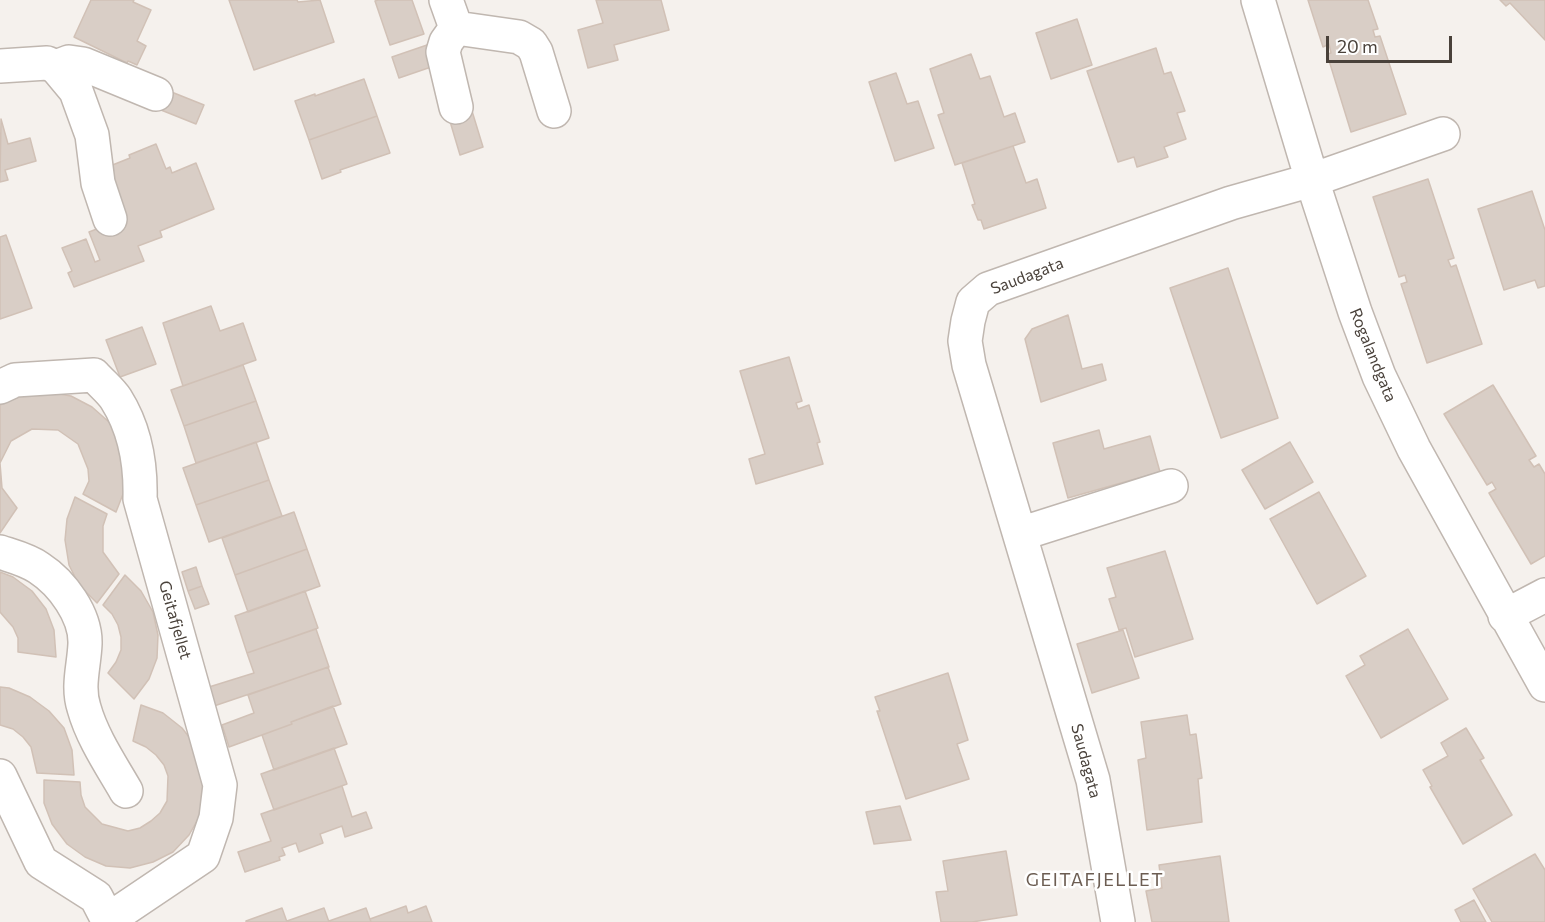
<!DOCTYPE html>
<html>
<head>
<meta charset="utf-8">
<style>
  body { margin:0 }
  #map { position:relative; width:1545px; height:922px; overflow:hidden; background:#f5f1ed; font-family:Commissioner,sans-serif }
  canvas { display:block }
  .scale { position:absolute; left:1326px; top:36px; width:126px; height:27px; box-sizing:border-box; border:3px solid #49413a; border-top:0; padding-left:8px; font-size:18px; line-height:21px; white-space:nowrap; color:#49413a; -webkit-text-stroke:4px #fff; paint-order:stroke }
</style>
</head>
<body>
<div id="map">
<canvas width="1545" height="922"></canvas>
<div class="scale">20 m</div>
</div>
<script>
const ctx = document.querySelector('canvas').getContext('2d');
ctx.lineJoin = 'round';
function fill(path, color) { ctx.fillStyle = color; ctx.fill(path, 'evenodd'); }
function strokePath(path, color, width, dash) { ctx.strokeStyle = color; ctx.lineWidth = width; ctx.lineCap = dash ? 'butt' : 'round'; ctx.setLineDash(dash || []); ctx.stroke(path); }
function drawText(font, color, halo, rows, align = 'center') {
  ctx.font = font + ' Commissioner,sans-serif'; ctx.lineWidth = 5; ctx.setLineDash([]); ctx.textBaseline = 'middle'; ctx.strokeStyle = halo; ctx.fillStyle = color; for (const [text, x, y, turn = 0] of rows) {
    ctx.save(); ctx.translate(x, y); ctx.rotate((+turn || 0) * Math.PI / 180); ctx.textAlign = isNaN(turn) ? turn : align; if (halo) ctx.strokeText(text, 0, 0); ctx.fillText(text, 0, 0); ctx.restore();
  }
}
const building = new Path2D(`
  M 91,0 L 134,0 L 133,2 L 151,10 L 137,41 L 146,46 L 137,65 L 128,61 L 127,63 L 74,37 Z
  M 229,0 L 297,0 L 298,2 L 320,0 L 334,42 L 254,70 Z
  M 378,0 L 412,0 L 424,34 L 390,45 L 375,1 Z
  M 596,0 L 661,0 L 669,30 L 614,45 L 618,60 L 588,68 L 578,30 L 603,23 Z
  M 1308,0 L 1368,0 L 1378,29 L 1373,30 L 1375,37 L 1380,36 L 1406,114 L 1351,132 L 1327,54 L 1331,53 L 1329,44 L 1323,47 Z
  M 1500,0 L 1545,0 L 1545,40 L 1510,3 L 1506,6 Z
  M 1077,19 L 1092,65 L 1051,79 L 1036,33 Z
  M 427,45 L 434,66 L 399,78 L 392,57 Z
  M 1156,48 L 1164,74 L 1171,72 L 1185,111 L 1177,113 L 1186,139 L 1164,147 L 1168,157 L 1137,167 L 1134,157 L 1118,162 L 1087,71 Z
  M 971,54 L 980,79 L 990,76 L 1004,117 L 1015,113 L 1025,142 L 955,165 L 938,115 L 944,113 L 930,69 Z
  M 896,73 L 907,104 L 918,101 L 934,148 L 895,161 L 869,82 Z
  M 364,79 L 377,116 L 309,140 L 295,101 L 315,94 L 315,96 Z
  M 169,91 L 204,105 L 196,124 L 161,110 Z
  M 472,111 L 483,147 L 460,155 L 449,118 Z
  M 377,116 L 390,153 L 340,170 L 341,172 L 322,179 L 309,140 Z
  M 1,119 L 8,144 L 30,138 L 36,161 L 5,170 L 8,180 L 0,182 Z
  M 156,144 L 166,169 L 170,167 L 172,173 L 196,163 L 214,209 L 160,231 L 162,237 L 138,246 L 144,261 L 74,287 L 68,273 L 72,271 L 62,248 L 86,239 L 95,262 L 100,260 L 89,232 L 125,218 L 105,168 L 130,158 L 129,155 Z
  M 1013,146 L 1026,183 L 1037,179 L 1046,208 L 984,229 L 981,220 L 978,220 L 972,205 L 975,204 L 962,163 Z
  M 1428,179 L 1454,258 L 1448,260 L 1451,267 L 1456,265 L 1482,344 L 1427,363 L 1401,284 L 1407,282 L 1405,275 L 1399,277 L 1373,197 Z
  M 1532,191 L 1545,230 L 1545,286 L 1538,288 L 1535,280 L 1504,290 L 1478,209 Z
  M 6,235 L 32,308 L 0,319 L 0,237 Z
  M 1228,268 L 1278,418 L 1221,438 L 1170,288 Z
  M 211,306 L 220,331 L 243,323 L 256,360 L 183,386 L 163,323 Z
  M 1068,315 L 1082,369 L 1102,364 L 1106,380 L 1041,402 L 1025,339 L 1032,329 Z
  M 142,327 L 156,364 L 120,377 L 106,340 Z
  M 789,357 L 802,401 L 796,403 L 798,409 L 809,405 L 820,442 L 817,443 L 823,464 L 756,484 L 749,459 L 765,454 L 740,371 Z
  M 243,365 L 256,401 L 184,426 L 171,390 Z
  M 1493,385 L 1536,456 L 1529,460 L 1534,467 L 1539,464 L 1545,474 L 1545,556 L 1531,564 L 1489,493 L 1496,489 L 1492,482 L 1487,485 L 1444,414 Z
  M 48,392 L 71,396 L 92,407 L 109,422 L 121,444 L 125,489 L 116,512 L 83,494 L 89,481 L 88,469 L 78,444 L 58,430 L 32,429 L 11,441 L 0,463 L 2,488 L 17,508 L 0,533 L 0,405 L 25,394 Z
  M 256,401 L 269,438 L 196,463 L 184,426 Z
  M 1099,430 L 1104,449 L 1150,436 L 1160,472 L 1068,498 L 1053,443 Z
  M 256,442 L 269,480 L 196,505 L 183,468 Z
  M 1290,442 L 1313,482 L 1265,509 L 1242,470 Z
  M 269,480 L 282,516 L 209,542 L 196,505 Z
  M 1319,492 L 1366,576 L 1317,604 L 1270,519 Z
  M 75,497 L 107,514 L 103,526 L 103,552 L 119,574 L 97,603 L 79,585 L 69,565 L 65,540 L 67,519 Z
  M 294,512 L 307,549 L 235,575 L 222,538 Z
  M 307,549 L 320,586 L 248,612 L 235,575 Z
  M 1165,551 L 1193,639 L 1135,657 L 1126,628 L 1119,630 L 1109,599 L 1116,597 L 1107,568 Z
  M 196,567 L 202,586 L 188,591 L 182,572 Z
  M 0,572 L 13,577 L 32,591 L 46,609 L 54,630 L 56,657 L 18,652 L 18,638 L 13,627 L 0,612 Z
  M 125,575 L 141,591 L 153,612 L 158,635 L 157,658 L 149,679 L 134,699 L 108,673 L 116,662 L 121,650 L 121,637 L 118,625 L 112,614 L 103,605 Z
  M 202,586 L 209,604 L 195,609 L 188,591 Z
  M 305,591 L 318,628 L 247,653 L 235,616 Z
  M 316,629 L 329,667 L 214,706 L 209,687 L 254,673 L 247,653 Z
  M 1408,629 L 1448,699 L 1381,738 L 1346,676 L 1365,665 L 1360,656 Z
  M 1123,630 L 1139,678 L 1092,693 L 1077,644 Z
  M 328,667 L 341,704 L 291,722 L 292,724 L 229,747 L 222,725 L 254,713 L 248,695 Z
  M 948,673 L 968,740 L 957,744 L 969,779 L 906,799 L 877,711 L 880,711 L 875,697 Z
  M 0,687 L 9,688 L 30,697 L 49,711 L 64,728 L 72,750 L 74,775 L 37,773 L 31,747 L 23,737 L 13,729 L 0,725 Z
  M 141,705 L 163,713 L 182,728 L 196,746 L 206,790 L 201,814 L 189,835 L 173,852 L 153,862 L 130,868 L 106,866 L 85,857 L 67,844 L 52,824 L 44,803 L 44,780 L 80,782 L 81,795 L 85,807 L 102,824 L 128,831 L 140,828 L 151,821 L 160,813 L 167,801 L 168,776 L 164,765 L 156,755 L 146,747 L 133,741 Z
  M 333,706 L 347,744 L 274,770 L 262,735 L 292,724 L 291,722 Z
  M 1187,715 L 1190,735 L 1196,734 L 1202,778 L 1198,779 L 1202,822 L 1147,830 L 1138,760 L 1146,758 L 1141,722 Z
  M 1466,728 L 1484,758 L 1480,760 L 1512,815 L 1463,844 L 1430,787 L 1432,786 L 1423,770 L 1448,756 L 1441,743 Z
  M 334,748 L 347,784 L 274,810 L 261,774 Z
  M 342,786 L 352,817 L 366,812 L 372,828 L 345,837 L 342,826 L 320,834 L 323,843 L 299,852 L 296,843 L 282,848 L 285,855 L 279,857 L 280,860 L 245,872 L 238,852 L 271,841 L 261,814 Z
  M 900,806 L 911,840 L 874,844 L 866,812 Z
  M 1006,851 L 1017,915 L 972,922 L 941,922 L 936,892 L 948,891 L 943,861 Z
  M 1535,854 L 1545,870 L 1545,922 L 1492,922 L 1473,889 Z
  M 1220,856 L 1229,922 L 1152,922 L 1146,891 L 1162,888 L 1159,865 Z
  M 1474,900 L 1486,922 L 1461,922 L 1455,910 Z
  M 406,906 L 408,913 L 426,906 L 432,922 L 371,922 L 370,919 Z
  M 282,908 L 287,922 L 246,922 L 246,921 Z
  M 324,908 L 329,922 L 287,922 L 287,921 Z
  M 366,908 L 371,922 L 329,922 L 329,921 Z`);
fill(building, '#d9cec6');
strokePath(building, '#d1c1b6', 1.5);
const minor = new Path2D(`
  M 446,0 L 456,28
  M 1258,0 L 1312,180 L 1355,312 L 1379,376 L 1414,449 L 1545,685
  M 0,66 L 47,63 L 56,67 L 76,91 L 92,135 L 98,183 L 110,219
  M 56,67 L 69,62 L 83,64 L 156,94
  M 456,107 L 443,52 L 446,42 L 456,28 L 519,37 L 531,44 L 536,52 L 554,111
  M 0,387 L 15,380 L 94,375 C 101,383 111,391 116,399 C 135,429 141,464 140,499 L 220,785 L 216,818 L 203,856 L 108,920
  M 1020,534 L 1171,486
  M 0,552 C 12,556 28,560 39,568 C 62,583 86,615 85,644 C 84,667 77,686 84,708 C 92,737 111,765 126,791
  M 1505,616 L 1545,595
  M 0,776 L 41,862 L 96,897 L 109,922
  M 1118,922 L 1093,780 L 969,365 L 965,341 L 968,321 L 973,302 L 988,289 L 1231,203 L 1312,180 L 1443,134`);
strokePath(minor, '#c0b7b0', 36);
strokePath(minor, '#fff', 33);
drawText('16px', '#49413a', '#fff', [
  ["Saudagata",1027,276,-21],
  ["Rogalandgata",1373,355,68],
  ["Geitafjellet",175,620,74],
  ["Saudagata",1086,761,75]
]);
ctx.letterSpacing = '1.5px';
drawText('18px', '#6c5d52', '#fff', [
  ["GEITAFJELLET",1095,880]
]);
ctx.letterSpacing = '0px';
</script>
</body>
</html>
